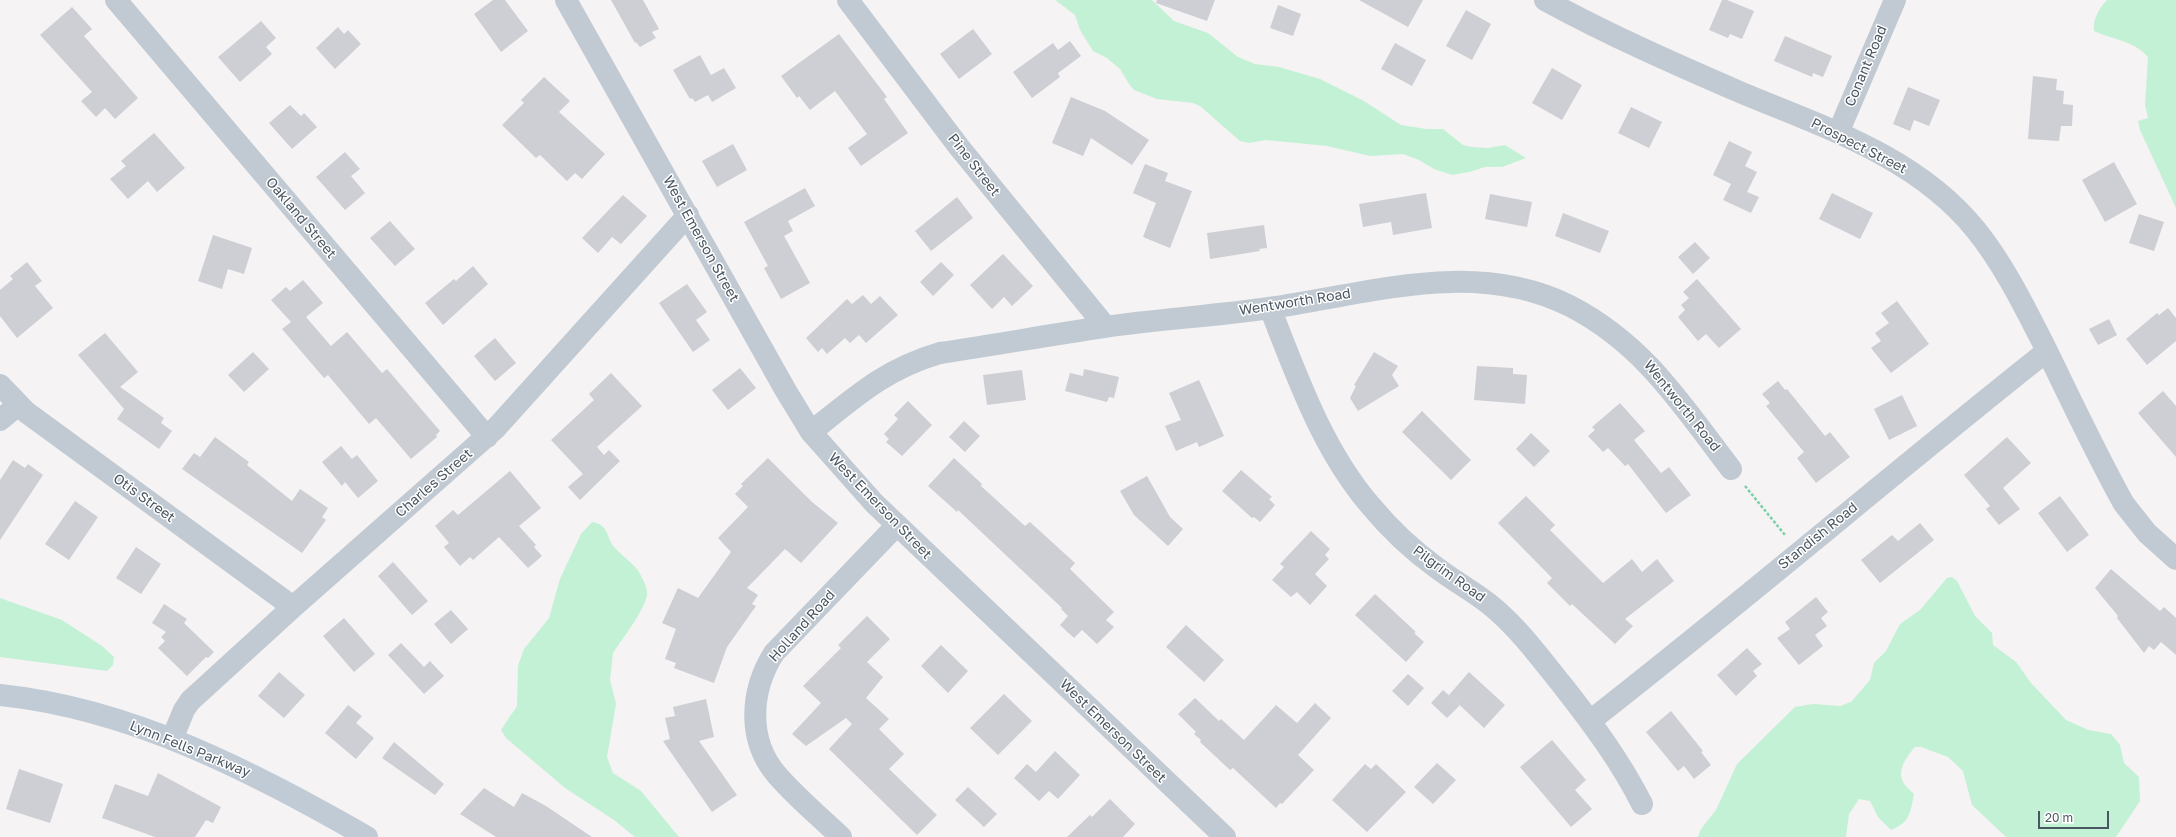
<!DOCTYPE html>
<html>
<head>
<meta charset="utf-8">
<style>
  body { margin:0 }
  #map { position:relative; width:2176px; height:837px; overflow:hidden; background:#f5f3f3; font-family:"Golos Text",sans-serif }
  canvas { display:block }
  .scale { position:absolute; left:2038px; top:811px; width:71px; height:18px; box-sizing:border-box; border:2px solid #4a5661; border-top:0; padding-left:5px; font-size:12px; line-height:14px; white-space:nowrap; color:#4a5661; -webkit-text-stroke:3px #fff; paint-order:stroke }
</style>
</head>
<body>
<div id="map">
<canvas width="2176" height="837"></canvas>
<div class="scale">20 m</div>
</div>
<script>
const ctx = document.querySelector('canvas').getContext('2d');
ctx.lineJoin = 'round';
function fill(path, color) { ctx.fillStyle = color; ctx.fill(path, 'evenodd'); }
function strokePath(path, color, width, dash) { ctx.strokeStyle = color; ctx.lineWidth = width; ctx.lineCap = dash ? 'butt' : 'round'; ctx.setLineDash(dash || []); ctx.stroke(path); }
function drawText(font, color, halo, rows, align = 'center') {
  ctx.font = font + ' "Golos Text",sans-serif'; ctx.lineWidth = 3; ctx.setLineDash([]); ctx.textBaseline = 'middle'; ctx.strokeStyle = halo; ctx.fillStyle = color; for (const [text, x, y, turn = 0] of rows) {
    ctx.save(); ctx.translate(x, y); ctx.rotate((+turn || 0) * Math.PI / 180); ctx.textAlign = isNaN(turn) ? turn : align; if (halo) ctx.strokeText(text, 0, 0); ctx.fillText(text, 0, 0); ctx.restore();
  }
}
fill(new Path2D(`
  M 1055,0 L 1152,0 L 1174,21 L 1208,33 L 1238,57 L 1255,64 L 1279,67 L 1320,79 L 1364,101 L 1401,125 L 1426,129 L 1443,129 L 1463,145 L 1472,147 L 1488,148 L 1505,145 L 1526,158 L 1502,167 L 1485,167 L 1469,172 L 1452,175 L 1434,169 L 1419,160 L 1403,154 L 1370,156 L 1327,146 L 1266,140 L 1249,143 L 1240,141 L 1200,106 L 1193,103 L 1157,99 L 1134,90 L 1129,84 L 1120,69 L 1107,58 L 1093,51 L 1080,30 L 1075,15 Z
  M 2107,0 L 2176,0 L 2176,208 L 2140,130 L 2138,121 L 2148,118 L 2145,105 L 2148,57 C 2133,40 2113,40 2094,31 C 2092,20 2100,7 2107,0 Z
  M 592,522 C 610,525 605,537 615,548 C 622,556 633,563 639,572 C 642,578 648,587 647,595 C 644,611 623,638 613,653 L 610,680 L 616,704 L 607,757 L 613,773 L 641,791 L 679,837 L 635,837 L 614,820 L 565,788 L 506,738 L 501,730 L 517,706 L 518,666 L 524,649 L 549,618 L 560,579 L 581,534 Z
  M 1952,577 L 1957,581 L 1975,616 L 1992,633 L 1993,645 L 2016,662 L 2031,683 L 2066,720 L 2088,730 L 2111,734 L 2120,745 L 2124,763 L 2139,777 L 2140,801 L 2116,837 L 2006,837 L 1972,805 L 1963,771 L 1948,757 L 1921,747 L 1915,747 C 1908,755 1898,768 1902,779 C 1903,785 1910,790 1914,794 C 1910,814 1910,822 1891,830 L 1878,817 L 1870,801 L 1859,799 L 1849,814 L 1846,837 L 1698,837 L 1701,829 L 1716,810 L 1737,764 L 1795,707 L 1813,704 L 1840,706 L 1851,702 L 1870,680 L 1874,663 L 1886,651 L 1900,624 L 1920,610 L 1947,578 Z
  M 0,598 L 62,620 L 102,646 L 114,657 L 113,665 L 107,671 L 0,657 Z`), '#c3f1d5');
fill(new Path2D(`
  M 493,0 L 505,0 L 528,31 L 501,52 L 474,14 Z
  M 611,0 L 643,0 L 659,29 L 652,32 L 656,38 L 640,47 L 636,42 L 635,43 Z
  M 1157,0 L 1215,0 L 1207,21 L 1156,3 Z
  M 1359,0 L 1423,0 L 1408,27 Z
  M 1722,0 L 1727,0 L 1754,11 L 1742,39 L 1730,34 L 1728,38 L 1709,30 Z
  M 1278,5 L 1301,14 L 1293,36 L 1270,28 Z
  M 72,7 L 92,29 L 84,36 L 138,98 L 115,119 L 105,108 L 96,117 L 81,101 L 92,92 L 40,35 Z
  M 1466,10 L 1491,24 L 1472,60 L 1446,46 Z
  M 261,21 L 276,38 L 266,47 L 272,54 L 240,82 L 218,57 Z
  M 338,27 L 344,34 L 348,30 L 361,44 L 335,69 L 316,48 Z
  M 973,29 L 992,54 L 959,79 L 940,54 Z
  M 839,34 L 887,97 L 884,99 L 908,133 L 861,166 L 848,148 L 867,134 L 835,91 L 810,110 L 799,96 L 797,98 L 781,76 Z
  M 1785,36 L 1832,56 L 1823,77 L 1813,73 L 1812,77 L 1774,61 Z
  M 1070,41 L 1081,56 L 1058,73 L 1060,77 L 1032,98 L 1013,72 L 1053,43 L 1058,50 Z
  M 1395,43 L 1426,60 L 1412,86 L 1381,69 Z
  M 700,55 L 711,75 L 724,68 L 736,88 L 712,102 L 708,95 L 695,102 L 692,98 L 690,99 L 673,70 Z
  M 1552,68 L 1582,85 L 1562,120 L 1532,103 Z
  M 2033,76 L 2057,79 L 2056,90 L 2064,91 L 2063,104 L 2073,105 L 2072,126 L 2061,126 L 2059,141 L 2028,139 Z
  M 544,77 L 570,101 L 559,112 L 605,154 L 582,179 L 575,173 L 567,181 L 540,155 L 536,158 L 502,125 L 524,103 L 521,100 Z
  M 1908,87 L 1940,100 L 1929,126 L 1914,120 L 1910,131 L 1893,124 Z
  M 1071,97 L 1105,111 L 1149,140 L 1132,165 L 1091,138 L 1083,156 L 1052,143 Z
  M 290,105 L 301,116 L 304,113 L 317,127 L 292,149 L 269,123 Z
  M 1631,107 L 1662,122 L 1649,148 L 1618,133 Z
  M 154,133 L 185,168 L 157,192 L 148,181 L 128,199 L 110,179 L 126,166 L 121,161 Z
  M 1729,141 L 1752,152 L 1745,166 L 1757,172 L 1747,192 L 1759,197 L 1751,213 L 1723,200 L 1731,184 L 1713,175 Z
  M 733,144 L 747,170 L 717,187 L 702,161 Z
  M 345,152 L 360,169 L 351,176 L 365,193 L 345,210 L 316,177 Z
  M 2114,162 L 2137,204 L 2105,222 L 2082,180 Z
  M 1145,164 L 1168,173 L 1165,181 L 1192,191 L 1170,248 L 1143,237 L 1156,203 L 1133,193 Z
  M 805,188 L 815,206 L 788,221 L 793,231 L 784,236 L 810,283 L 781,299 L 764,268 L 768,266 L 744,222 Z
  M 1426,193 L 1432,228 L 1393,235 L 1391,222 L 1363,227 L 1359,204 Z
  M 1832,193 L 1873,213 L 1860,239 L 1819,219 Z
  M 1490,194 L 1532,202 L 1527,227 L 1485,219 Z
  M 623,195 L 647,216 L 621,244 L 612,237 L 598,253 L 582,238 Z
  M 957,197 L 973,218 L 931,251 L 915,231 Z
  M 1563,213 L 1609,231 L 1600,253 L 1555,236 Z
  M 2139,214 L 2164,222 L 2154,251 L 2129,243 Z
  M 390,221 L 415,249 L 395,266 L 370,238 Z
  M 1264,225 L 1267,248 L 1259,249 L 1260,251 L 1210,259 L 1207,233 Z
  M 213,235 L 252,248 L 244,274 L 228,269 L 222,289 L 198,281 Z
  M 1695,242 L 1710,258 L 1693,274 L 1678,257 Z
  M 1003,254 L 1033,286 L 1012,306 L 1004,297 L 992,309 L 970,285 Z
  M 27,262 L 42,281 L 35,286 L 53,308 L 17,338 L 0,316 L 0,290 L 13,279 L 10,276 Z
  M 941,262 L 954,275 L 933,296 L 920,282 Z
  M 473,266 L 488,284 L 443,325 L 425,303 L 454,279 L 456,281 Z
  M 1697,279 L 1741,329 L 1719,348 L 1706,334 L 1698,341 L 1678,317 L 1685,310 L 1681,305 L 1689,298 L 1683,292 Z
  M 303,280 L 323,303 L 306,317 L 331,346 L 347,332 L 382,373 L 387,369 L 440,431 L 436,435 L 437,437 L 411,459 L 376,418 L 369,424 L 328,375 L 324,378 L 282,329 L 291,322 L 271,300 L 286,287 L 290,291 Z
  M 687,284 L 707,312 L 696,320 L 710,340 L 693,352 L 659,303 Z
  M 863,295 L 871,304 L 880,296 L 898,315 L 866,343 L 859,335 L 850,343 L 845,338 L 827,354 L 822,348 L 818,352 L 806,338 L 847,299 L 852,304 Z
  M 1897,301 L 1929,344 L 1891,373 L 1871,348 L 1881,341 L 1875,333 L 1889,323 L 1881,313 Z
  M 2168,308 L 2176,318 L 2176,341 L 2147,365 L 2126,339 L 2157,313 L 2159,315 Z
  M 2109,319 L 2117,335 L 2098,345 L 2089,329 Z
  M 105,333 L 138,372 L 120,387 L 164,418 L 161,423 L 172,431 L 159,449 L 117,419 L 124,409 L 78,355 Z
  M 495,338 L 516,363 L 495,381 L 474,356 Z
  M 253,352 L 269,369 L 244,392 L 228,375 Z
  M 1374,352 L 1398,366 L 1392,375 L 1399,386 L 1358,411 L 1350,398 L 1356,386 L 1354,385 Z
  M 1477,366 L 1513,368 L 1513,374 L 1527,375 L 1525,404 L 1474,400 Z
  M 740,368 L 756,388 L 728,410 L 712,390 Z
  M 1084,369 L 1119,377 L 1114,398 L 1109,397 L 1107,402 L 1065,391 L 1070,373 L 1083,376 Z
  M 1022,370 L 1026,400 L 987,405 L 983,375 Z
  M 611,373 L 642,406 L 597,447 L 604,455 L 609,450 L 620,461 L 580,500 L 568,487 L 583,474 L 551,440 L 594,400 L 589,394 Z
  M 1199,380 L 1224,436 L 1199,447 L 1197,442 L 1176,451 L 1165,426 L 1181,420 L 1169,393 Z
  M 1778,381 L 1785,390 L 1787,389 L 1825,436 L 1830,432 L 1850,457 L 1816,483 L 1797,458 L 1804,452 L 1766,406 L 1770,403 L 1762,394 Z
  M 2163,391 L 2176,406 L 2176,457 L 2138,413 Z
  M 1902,395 L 1917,426 L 1889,440 L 1874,409 Z
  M 908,401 L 932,425 L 902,456 L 886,442 L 889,439 L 884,434 L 898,419 L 894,415 Z
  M 1620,403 L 1645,431 L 1634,440 L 1661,473 L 1669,467 L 1691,495 L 1666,513 L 1628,464 L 1625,466 L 1608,448 L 1603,452 L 1588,436 L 1595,430 L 1592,427 Z
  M 1422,411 L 1471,460 L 1451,480 L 1402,432 Z
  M 964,421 L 980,436 L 965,452 L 949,437 Z
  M 1531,433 L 1550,451 L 1534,467 L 1516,449 Z
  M 215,437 L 249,462 L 247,465 L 292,501 L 300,489 L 328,508 L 322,517 L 326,520 L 302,553 L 182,469 L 194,453 L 200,457 Z
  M 2007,437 L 2031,463 L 2003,488 L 2020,509 L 1999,525 L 1986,509 L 1990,506 L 1964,475 Z
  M 341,446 L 352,459 L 357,455 L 378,481 L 358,498 L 345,482 L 342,486 L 322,462 Z
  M 768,458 L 812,502 L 838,523 L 801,563 L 785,549 L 747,588 L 758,595 L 752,604 L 756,606 L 727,647 L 714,683 L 674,668 L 676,663 L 665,659 L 676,629 L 662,623 L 678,588 L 698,598 L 731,552 L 718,538 L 748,507 L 735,494 L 743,486 L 741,484 Z
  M 954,458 L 982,484 L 981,486 L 1025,526 L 1030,522 L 1075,563 L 1070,569 L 1114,612 L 1106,620 L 1114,627 L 1097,644 L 1082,630 L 1074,638 L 1060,625 L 1068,616 L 1061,609 L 1062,608 L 958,510 L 957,512 L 928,486 Z
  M 13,460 L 25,468 L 28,464 L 43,475 L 0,540 L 0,480 Z
  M 1241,470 L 1272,497 L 1269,499 L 1275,505 L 1260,522 L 1254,517 L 1252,518 L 1222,491 Z
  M 510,471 L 541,508 L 519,526 L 536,545 L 534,547 L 542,556 L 528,568 L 499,537 L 473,560 L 470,557 L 460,566 L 444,547 L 449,543 L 435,526 L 453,510 L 458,515 Z
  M 1147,476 L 1170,517 L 1183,529 L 1168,546 L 1134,515 L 1120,491 Z
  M 1526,496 L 1555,525 L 1550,530 L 1603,583 L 1632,559 L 1642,572 L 1657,559 L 1674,581 L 1625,619 L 1633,626 L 1615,644 L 1572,604 L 1570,606 L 1547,583 L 1552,578 L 1498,523 Z
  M 2060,496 L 2089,535 L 2067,552 L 2038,513 Z
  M 75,501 L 98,517 L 69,560 L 45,544 Z
  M 1920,523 L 1934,540 L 1880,583 L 1861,560 L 1892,535 L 1898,541 Z
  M 1311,531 L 1330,549 L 1325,555 L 1329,559 L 1315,574 L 1327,586 L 1310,605 L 1297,592 L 1291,597 L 1272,580 L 1284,567 L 1280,564 Z
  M 136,547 L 161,564 L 141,594 L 116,578 Z
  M 393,562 L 428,601 L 412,615 L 378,576 Z
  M 2111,569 L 2160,611 L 2164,607 L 2176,618 L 2176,655 L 2161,642 L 2154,650 L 2149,646 L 2144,653 L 2117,618 L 2118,616 L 2095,588 Z
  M 1375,594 L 1416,632 L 1414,633 L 1424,642 L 1406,662 L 1355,615 Z
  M 1816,597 L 1828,612 L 1821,618 L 1827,626 L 1815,635 L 1823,646 L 1799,665 L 1777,638 L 1790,629 L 1785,622 Z
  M 164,604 L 187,619 L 184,623 L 214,652 L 208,658 L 206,657 L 187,676 L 158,648 L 165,641 L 161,637 L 166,632 L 152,623 Z
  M 451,610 L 468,629 L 451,644 L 434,624 Z
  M 867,616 L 890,639 L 867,662 L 883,677 L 866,698 L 889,719 L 879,729 L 904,754 L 889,769 L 937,815 L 917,835 L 829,749 L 852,724 L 846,718 L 806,746 L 792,734 L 821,703 L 803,686 L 841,648 L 838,645 Z
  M 344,618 L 375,654 L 354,672 L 323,636 Z
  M 1186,625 L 1224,660 L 1204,682 L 1166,647 Z
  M 401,643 L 424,667 L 430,661 L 444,676 L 424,694 L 388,655 Z
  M 941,645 L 968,671 L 948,693 L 921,666 Z
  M 1747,648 L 1762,664 L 1753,671 L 1757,676 L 1736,696 L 1717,675 Z
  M 279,672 L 305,695 L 284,718 L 258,696 Z
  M 1469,672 L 1505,705 L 1484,728 L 1449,695 Z
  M 1408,674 L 1424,688 L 1408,706 L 1392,691 Z
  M 1443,690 L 1460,705 L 1447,718 L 1431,703 Z
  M 1004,694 L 1032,721 L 998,755 L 970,728 Z
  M 1195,698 L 1219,721 L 1221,719 L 1244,740 L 1276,705 L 1297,723 L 1315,703 L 1331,718 L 1298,755 L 1314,770 L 1282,804 L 1280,803 L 1276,808 L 1233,768 L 1230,770 L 1200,742 L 1201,740 L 1194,734 L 1196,732 L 1178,714 Z
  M 706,699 L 714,737 L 699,741 L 737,795 L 712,812 L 663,741 L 670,739 L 665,718 L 675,716 L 673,707 Z
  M 348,705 L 362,716 L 356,723 L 374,738 L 356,759 L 325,733 Z
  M 1671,711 L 1703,751 L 1701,752 L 1711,765 L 1694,779 L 1684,766 L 1678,771 L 1646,732 Z
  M 1552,740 L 1586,780 L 1575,790 L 1592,809 L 1571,827 L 1520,767 Z
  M 394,742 L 444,784 L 435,795 L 382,758 Z
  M 1055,751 L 1080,775 L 1058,799 L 1049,791 L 1039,801 L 1014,778 L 1027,764 L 1036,772 Z
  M 1437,763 L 1456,780 L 1433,804 L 1414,787 Z
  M 1365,764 L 1371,769 L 1376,764 L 1406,792 L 1367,832 L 1332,800 Z
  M 19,769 L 63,784 L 50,823 L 6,809 Z
  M 158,773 L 221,807 L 213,823 L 206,820 L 195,837 L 155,837 L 102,818 L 115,784 L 148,796 Z
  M 968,787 L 997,814 L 984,827 L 955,800 Z
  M 484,788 L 514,807 L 522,793 L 546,806 L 592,837 L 496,837 L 460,814 Z
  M 1110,799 L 1135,824 L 1123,837 L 1067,837 L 1090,815 L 1092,817 Z`), '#cdcfd5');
strokePath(new Path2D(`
  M 1745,486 L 1785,535`), '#7ad0a6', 2.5, [3, 2]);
strokePath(new Path2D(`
  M 116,0 L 487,437
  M 566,0 L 786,391 L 811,432 L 874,503 L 1225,837
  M 848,0 L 959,147 L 1105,326
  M 1545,0 C 1609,35 1675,64 1742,93 C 1826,128 1917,157 1976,230 C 2004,265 2024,306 2044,345 C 2070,398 2095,452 2124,504 L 2147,533 L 2176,559
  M 1838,133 L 1895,0
  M 1270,308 C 1297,376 1322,449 1370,505 C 1389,528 1412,550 1437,568 C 1455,582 1477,593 1494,608 C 1521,631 1541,659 1563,686 C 1592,723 1621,762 1642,804
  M 0,385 L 26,412 L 293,607
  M 0,420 L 18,405
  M 811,432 C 855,397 885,369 940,353 C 995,345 1049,335 1104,327 C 1159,319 1215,316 1269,308 C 1369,294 1473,258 1570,306 C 1644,344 1682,405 1731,469
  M 1590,721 C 1744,601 1893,473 2047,351
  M 172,739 L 184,710 L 190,701 L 293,607 L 496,428 L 688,215
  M 841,837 C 820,817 797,798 777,775 C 747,740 750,691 774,653 L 897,525`), '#c1cad2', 22);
strokePath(new Path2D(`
  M 0,695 C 134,709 252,772 367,837`), '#c1cbd6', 22);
drawText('14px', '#4a5661', '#fff', [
  ["Conant Road",1866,66,-67],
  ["Prospect Street",1859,146,27],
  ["Pine Street",974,165,52],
  ["Oakland Street",301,218,50],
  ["West Emerson Street",701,239,61],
  ["Wentworth Road",1295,302,-9],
  ["Wentworth Road",1682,406,51],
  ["Charles Street",434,483,-41],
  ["Otis Street",144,498,36],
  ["West Emerson Street",880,506,46],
  ["Standish Road",1818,536,-39],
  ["Pilgrim Road",1449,574,36],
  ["Holland Road",802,626,-48],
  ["West Emerson Street",1113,731,44],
  ["Lynn Fells Parkway",190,749,22]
]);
</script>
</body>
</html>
